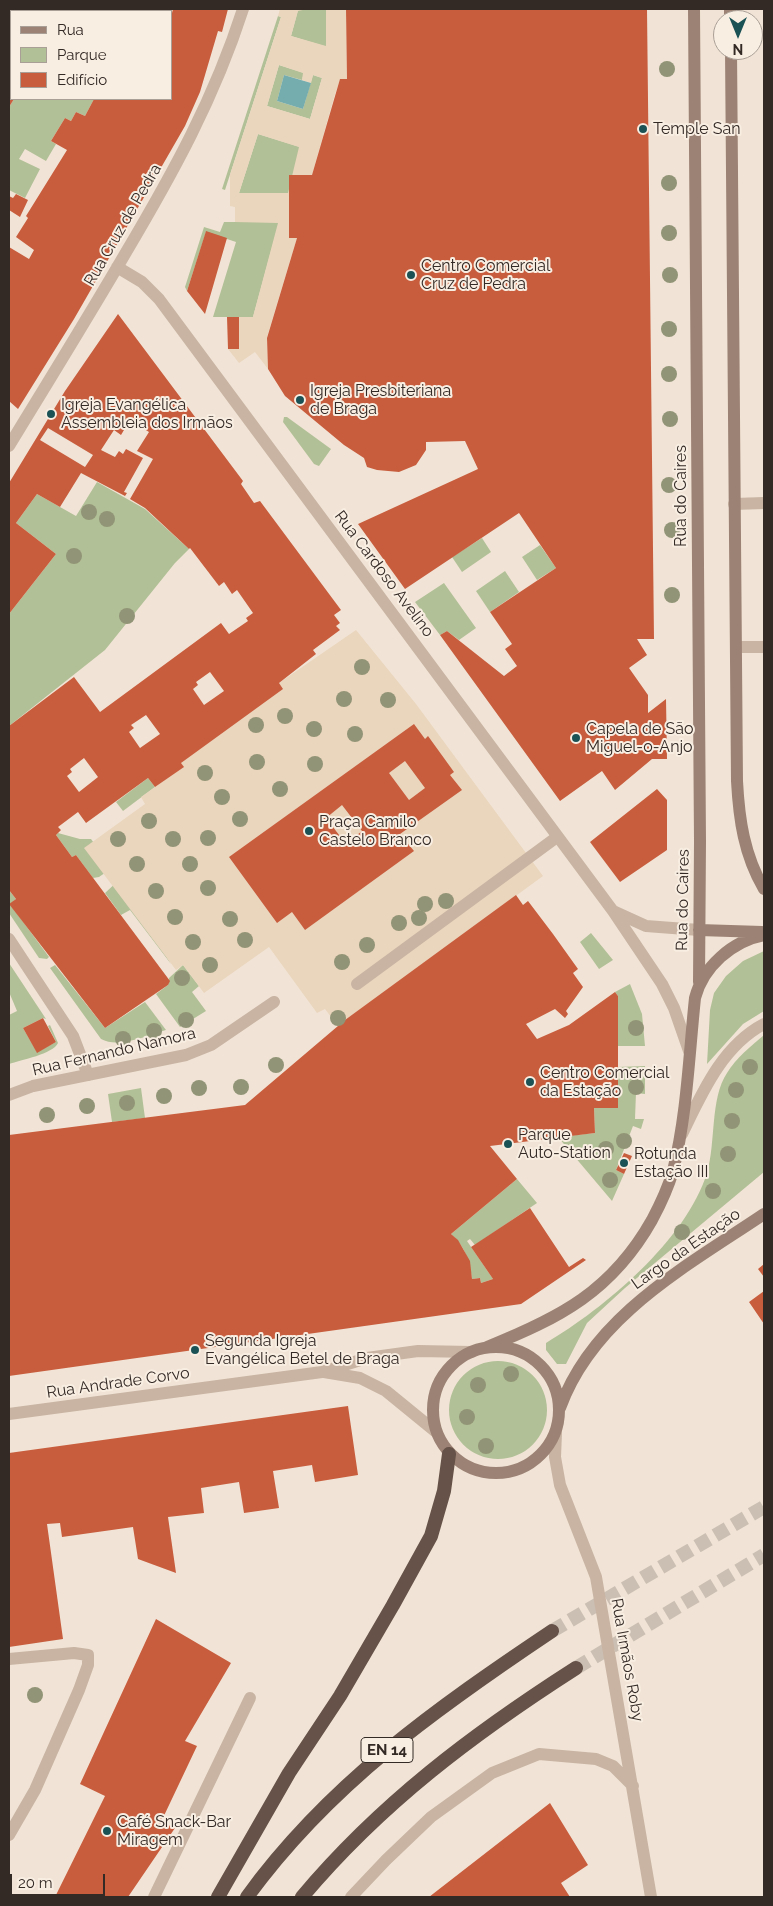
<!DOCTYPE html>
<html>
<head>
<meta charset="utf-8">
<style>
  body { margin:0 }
  #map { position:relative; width:773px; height:1906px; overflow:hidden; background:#f1e4d6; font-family:Raleway,sans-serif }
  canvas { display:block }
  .frame { position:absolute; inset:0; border:10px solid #332925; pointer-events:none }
  .legend { position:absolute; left:10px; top:10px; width:162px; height:90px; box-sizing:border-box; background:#f9eee2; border:1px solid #aa9f96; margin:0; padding:6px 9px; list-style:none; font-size:15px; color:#332925 }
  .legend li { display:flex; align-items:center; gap:10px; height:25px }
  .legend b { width:25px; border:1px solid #aa9f96 }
  .north { position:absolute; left:713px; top:10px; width:50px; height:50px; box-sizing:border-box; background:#f9eee2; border:1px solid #aa9f96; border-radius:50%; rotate:180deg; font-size:14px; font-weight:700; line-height:20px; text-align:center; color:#332925 }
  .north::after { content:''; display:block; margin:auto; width:18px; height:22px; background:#1a5255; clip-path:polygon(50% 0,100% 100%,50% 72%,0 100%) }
  .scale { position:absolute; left:10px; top:1874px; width:95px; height:22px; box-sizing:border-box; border:2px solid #332925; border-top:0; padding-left:6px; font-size:15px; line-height:18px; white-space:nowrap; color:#332925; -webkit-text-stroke:4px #f9eee2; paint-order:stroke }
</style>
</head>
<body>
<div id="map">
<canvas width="773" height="1906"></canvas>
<div class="frame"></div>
<ul class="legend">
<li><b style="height:6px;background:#9c8274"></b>Rua</li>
<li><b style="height:14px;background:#b2c097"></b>Parque</li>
<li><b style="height:14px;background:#c85d3d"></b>Edifício</li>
</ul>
<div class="north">N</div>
<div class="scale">20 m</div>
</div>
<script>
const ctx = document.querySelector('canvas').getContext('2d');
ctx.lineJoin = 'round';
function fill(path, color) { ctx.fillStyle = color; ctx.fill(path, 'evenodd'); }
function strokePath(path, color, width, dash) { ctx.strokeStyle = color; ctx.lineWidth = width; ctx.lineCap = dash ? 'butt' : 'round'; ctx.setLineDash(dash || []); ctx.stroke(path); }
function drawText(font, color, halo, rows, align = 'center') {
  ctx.font = font + ' Raleway,sans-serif'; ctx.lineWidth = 4; ctx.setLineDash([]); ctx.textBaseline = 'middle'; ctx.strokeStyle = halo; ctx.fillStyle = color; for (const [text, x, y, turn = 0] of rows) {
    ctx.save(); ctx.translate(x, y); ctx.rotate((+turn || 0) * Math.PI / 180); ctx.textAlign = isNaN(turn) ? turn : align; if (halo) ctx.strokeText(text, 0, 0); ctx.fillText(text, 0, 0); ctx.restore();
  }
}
fill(new Path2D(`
  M 307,9 L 326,9 L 327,47 L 291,36 L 298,10 Z
  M 278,16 L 281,17 L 225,190 L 222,189 Z
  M 279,65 L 304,73 L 302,80 L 284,75 L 277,101 L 303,109 L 313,75 L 322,78 L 310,119 L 267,106 Z
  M 14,99 L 94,99 L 85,116 L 76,112 L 71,121 L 65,118 L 51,141 L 56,144 L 46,161 L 25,149 L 19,159 L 40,169 L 25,198 L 9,190 L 9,107 Z
  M 258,134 L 300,147 L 289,193 L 239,193 Z
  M 224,222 L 279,222 L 253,317 L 213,317 L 236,242 L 206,232 L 187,291 L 185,287 L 204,227 L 220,232 Z
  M 284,417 L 287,417 L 331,449 L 319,466 L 314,464 L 283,422 Z
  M 97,482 L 145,509 L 189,549 L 175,563 L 105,650 L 9,726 L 9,614 L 56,554 L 16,523 L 37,494 L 76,516 Z
  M 482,538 L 491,552 L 462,572 L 452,557 Z
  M 540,545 L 556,568 L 537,580 L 522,557 Z
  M 505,571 L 519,592 L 490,612 L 476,591 Z
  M 444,583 L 476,628 L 459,640 L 447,631 L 440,635 L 415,602 Z
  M 148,778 L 155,787 L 123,811 L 116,802 Z
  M 58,833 L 80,839 L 91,839 L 112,868 L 99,877 L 93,878 L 76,855 L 72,857 L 56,835 Z
  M 120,879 L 171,964 L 130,910 L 121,915 L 105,893 Z
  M 9,890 L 16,899 L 10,904 L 49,957 L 47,959 L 39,958 L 9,913 Z
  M 591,933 L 613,960 L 599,969 L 580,942 Z
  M 764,951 L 764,1011 L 743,1024 L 707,1064 L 710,1010 L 714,993 L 726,976 L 743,961 Z
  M 9,963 L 46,1019 L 43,1018 L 23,1028 L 37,1052 L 56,1042 L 48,1026 L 50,1025 L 58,1043 C 53,1054 21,1060 9,1064 L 9,1015 L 17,1011 L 9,992 Z
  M 55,965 L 105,1028 L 145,1002 L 166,1030 C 148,1035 119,1049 101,1039 L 50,968 Z
  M 183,965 L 199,986 L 192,992 L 206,1011 L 180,1027 L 156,994 L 168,985 L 169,978 Z
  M 630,984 L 642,1014 L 645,1046 L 617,1046 L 618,996 L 615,992 Z
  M 764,1035 L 764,1172 L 625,1288 L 587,1323 L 566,1364 L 557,1364 L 546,1350 L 546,1343 C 605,1308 686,1240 707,1173 C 716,1143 710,1098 727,1073 C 736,1058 751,1046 764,1035 Z
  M 645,1066 L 645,1094 L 636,1093 L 635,1119 L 644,1119 L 641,1129 L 633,1126 L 616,1170 L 624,1174 L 612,1201 L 558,1137 L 595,1133 L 594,1108 L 618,1108 L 617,1067 Z
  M 141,1088 L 145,1118 L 112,1122 L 108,1094 Z
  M 517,1179 L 537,1203 L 475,1245 L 470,1239 L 467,1241 L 493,1279 L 481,1283 L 480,1278 L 472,1279 C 470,1262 465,1246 451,1234 Z
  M449 1410a49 49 0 1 1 98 0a49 49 0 1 1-98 0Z`), '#b2c097');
fill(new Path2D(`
  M 280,9 L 307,9 L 298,11 L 291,36 L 326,46 L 326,9 L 346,9 L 347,79 L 340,80 L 335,94 L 312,175 L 297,238 L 267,337 L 268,369 L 255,352 L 239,363 L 228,349 L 239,348 L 239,317 L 253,317 L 278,223 L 235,222 L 235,207 L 230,206 L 230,175 L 281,17 L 278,16 ZM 279,65 L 303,73 L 302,80 L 311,83 L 313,75 L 322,78 L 310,119 L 267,106 ZM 258,134 L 299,147 L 288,193 L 239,193 Z
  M 356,630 L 416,704 L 543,876 L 338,1026 L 325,1009 L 317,1013 L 269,947 L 204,993 L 183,965 L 176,970 L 84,848 L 145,804 L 141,797 L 183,767 L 181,763 L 279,683 Z`), '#ead5bd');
fill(new Path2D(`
  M 284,75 L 311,83 L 303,109 L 277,101 Z`), '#75adae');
fill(new Path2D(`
  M 173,9 L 228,9 L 222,32 L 218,31 L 200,92 L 185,126 L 74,319 L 18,409 L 9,401 L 9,247 L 29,259 L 34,250 L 16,237 L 28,218 L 26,216 L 67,150 L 51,141 L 65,118 L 71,121 L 76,112 L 85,116 L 94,99 L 171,99 L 171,17 Z
  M 346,9 L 647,9 L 654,639 L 637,639 L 647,655 L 629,668 L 648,695 L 648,713 L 666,699 L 667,759 L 652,759 L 615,790 L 602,771 L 560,801 L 440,635 L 447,631 L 504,676 L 517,666 L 505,649 L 512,644 L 490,612 L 556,568 L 519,513 L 405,589 L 358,524 L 478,469 L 465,441 L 426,442 L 426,450 L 416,465 L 399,472 L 377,470 L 367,467 L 364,458 L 344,445 L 285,396 L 268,369 L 267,338 L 297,238 L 289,238 L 289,175 L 312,175 L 340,79 L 347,79 Z
  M 9,89 L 11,90 L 11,99 L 14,99 L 9,107 Z
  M 16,194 L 28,200 L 20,217 L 9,210 L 9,196 L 13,198 Z
  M 206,231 L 227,238 L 205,314 L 187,291 Z
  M 118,314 L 243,481 L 241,484 L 254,503 L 260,501 L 341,610 L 334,615 L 340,623 L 336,626 L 340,630 L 313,650 L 316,654 L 279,683 L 283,689 L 181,763 L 184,767 L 155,787 L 148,778 L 86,823 L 78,812 L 58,827 L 61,830 L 56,835 L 72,857 L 76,855 L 170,981 L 168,985 L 105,1028 L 9,904 L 16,899 L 9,890 L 9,726 L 74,677 L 100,712 L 221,623 L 229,634 L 248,621 L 246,618 L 253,613 L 237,590 L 232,594 L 224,582 L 219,586 L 190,548 L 189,549 L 145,508 L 130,499 L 153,459 L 137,451 L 149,432 L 130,420 L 121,435 L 114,430 L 101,450 L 115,457 L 119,451 L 123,454 L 126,449 L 143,458 L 124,492 L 127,493 L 125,496 L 81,473 L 60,507 L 37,494 L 16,523 L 56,554 L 9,614 L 9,483 L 65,391 ZM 48,428 L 93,455 L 85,467 L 40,440 ZM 210,672 L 224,691 L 204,705 L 193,689 L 198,685 L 196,682 ZM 146,715 L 160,734 L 140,748 L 129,732 L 134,728 L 131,725 ZM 84,758 L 98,777 L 79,792 L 67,776 L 72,772 L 70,769 Z
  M 227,317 L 239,317 L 239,349 L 228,349 Z
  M 414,724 L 425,739 L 428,736 L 454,772 L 450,775 L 462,790 L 400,834 L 414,851 L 305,930 L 292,912 L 277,923 L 229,857 ZM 405,761 L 425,788 L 409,800 L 389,773 ZM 342,805 L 362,831 L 346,844 L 326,818 Z
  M 657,789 L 667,800 L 667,850 L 620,882 L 590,842 Z
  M 516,895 L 523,905 L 528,901 L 553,934 L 578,969 L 573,973 L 583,987 L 566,1011 L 568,1014 L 565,1018 L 555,1009 L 526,1024 L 537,1039 L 569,1025 L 615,992 L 618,996 L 618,1108 L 594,1108 L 595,1133 L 490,1146 L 517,1179 L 451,1234 L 458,1240 L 470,1261 L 472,1279 L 480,1278 L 481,1283 L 493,1279 L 471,1247 L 530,1208 L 569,1267 L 583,1258 L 586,1260 L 521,1304 L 9,1376 L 9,1135 L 245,1105 L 345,1020 Z
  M 43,1018 L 56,1042 L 37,1053 L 23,1028 Z
  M 624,1153 L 632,1156 L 624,1174 L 616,1170 Z
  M 764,1264 L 764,1277 L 758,1269 Z
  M 764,1291 L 764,1324 L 749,1302 Z
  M 348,1406 L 358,1475 L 315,1482 L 312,1465 L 273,1471 L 279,1508 L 244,1513 L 239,1482 L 201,1488 L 204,1513 L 168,1517 L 176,1573 L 138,1559 L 133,1527 L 62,1537 L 60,1523 L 47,1524 L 63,1639 L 9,1647 L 9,1453 Z
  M 156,1619 L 231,1663 L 185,1741 L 197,1746 L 161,1822 L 175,1828 L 128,1897 L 55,1897 L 105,1796 L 80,1784 Z
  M 550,1803 L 588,1865 L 561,1883 L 570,1897 L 429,1897 Z`), '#c85d3d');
strokePath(new Path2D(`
  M 552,1631 L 764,1507
  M 576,1668 L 764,1555`), '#cbbfb3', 14, [14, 7]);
strokePath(new Path2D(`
  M 734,504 L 764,503
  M 736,647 L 764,647
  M 9,939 L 73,1036 L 88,1075
  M 357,984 L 557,837
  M 682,1134 C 702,1093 722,1046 764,1024
  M 154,1897 L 250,1698`), '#c9b4a3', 12);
strokePath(new Path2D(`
  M 117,267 L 142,282 L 159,299 L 613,911 L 662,984 L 674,1008 L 689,1051
  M 9,446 C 48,382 87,319 125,254 C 173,173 214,99 243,9
  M 613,911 L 646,926 L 699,930
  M 9,1095 L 33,1086 L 186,1055 L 211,1045 L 274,1002
  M 324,1372 L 360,1378 L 386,1391 L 435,1431
  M 9,1414 L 322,1372 L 367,1358 L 418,1351 L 472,1352
  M 556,1433 L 555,1457 L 560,1485 L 596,1577 L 651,1897
  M 9,1659 L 74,1653 L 88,1655 L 88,1665 L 79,1690 L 35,1790 L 9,1835
  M 351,1897 L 386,1860 L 431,1817 L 492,1773 L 539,1754 L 596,1759 L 613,1766 L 633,1786`), '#c9b4a3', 12);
strokePath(new Path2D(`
  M 694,9 L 700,842 L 699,982
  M 730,9 L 730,20
  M 731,50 L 737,781 C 739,819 744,855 764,889
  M 699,930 L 762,932
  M433 1410a63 63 0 1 1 126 0a63 63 0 1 1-126 0Z
  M 487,1347 C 560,1318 612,1291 652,1220 C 660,1205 668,1188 673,1171 C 687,1115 689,1055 695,998 C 703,967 732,941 764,935
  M 560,1408 C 593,1316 687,1266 764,1214`), '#9c8274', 12);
strokePath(new Path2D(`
  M 218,1897 L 289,1773 L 340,1696 L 393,1605 L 431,1536 L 444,1491 L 449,1454
  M 247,1897 C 329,1784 437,1708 552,1631
  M 302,1897 C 381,1803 473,1734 576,1668`), '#665248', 14);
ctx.fillStyle = '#919476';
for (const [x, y] of [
  [667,69],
  [669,183],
  [669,233],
  [670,275],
  [669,329],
  [669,374],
  [670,419],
  [669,485],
  [89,512],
  [107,519],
  [672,530],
  [74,556],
  [672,595],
  [127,616],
  [362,667],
  [344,699],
  [388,700],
  [285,716],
  [256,725],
  [314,729],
  [355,734],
  [257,762],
  [315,764],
  [205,773],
  [280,789],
  [222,797],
  [240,819],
  [149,821],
  [208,838],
  [118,839],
  [173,839],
  [137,864],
  [190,864],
  [208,888],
  [156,891],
  [446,901],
  [425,904],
  [175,917],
  [419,918],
  [230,919],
  [399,923],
  [245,940],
  [193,942],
  [367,945],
  [342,962],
  [210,965],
  [182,978],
  [338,1018],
  [186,1020],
  [636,1028],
  [154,1031],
  [123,1039],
  [276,1065],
  [750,1067],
  [241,1087],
  [636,1087],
  [199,1088],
  [736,1090],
  [164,1096],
  [127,1103],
  [87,1106],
  [47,1115],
  [732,1121],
  [624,1141],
  [606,1149],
  [728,1154],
  [610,1180],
  [713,1191],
  [682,1232],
  [511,1374],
  [478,1385],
  [467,1417],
  [486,1446],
  [35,1695]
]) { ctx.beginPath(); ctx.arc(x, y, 8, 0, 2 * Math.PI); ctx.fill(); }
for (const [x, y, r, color] of [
  [643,129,5,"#1a5255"],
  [411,275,5,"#1a5255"],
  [300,400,5,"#1a5255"],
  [51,414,5,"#1a5255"],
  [576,738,5,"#1a5255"],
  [309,831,5,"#1a5255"],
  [530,1082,5,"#1a5255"],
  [508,1144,5,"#1a5255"],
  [624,1163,5,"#1a5255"],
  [195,1350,5,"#1a5255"],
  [107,1831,5,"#1a5255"]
]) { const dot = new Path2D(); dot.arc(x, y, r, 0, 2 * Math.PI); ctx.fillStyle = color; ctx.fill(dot); strokePath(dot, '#f9eee2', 2); }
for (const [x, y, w] of [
  [387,1750,52]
]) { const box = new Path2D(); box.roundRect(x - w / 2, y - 12.5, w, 25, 4); ctx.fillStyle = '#f9eee2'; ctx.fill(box); strokePath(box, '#332925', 1); }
drawText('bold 15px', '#332925', null, [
  ["EN 14",387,1750]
]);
drawText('16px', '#332925', '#f9eee2', [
  ["Temple San",653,129],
  ["Centro Comercial",421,266],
  ["Cruz de Pedra",421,284],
  ["Igreja Presbiteriana",310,391],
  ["de Braga",310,409],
  ["Igreja Evangélica",61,405],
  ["Assembleia dos Irmãos",61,423],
  ["Capela de São",586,729],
  ["Miguel-o-Anjo",586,747],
  ["Praça Camilo",319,822],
  ["Castelo Branco",319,840],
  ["Centro Comercial",540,1073],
  ["da Estação",540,1091],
  ["Parque",518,1135],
  ["Auto-Station",518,1153],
  ["Rotunda",634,1154],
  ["Estação III",634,1172],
  ["Segunda Igreja",205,1341],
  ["Evangélica Betel de Braga",205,1359],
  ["Café Snack-Bar",117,1822],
  ["Miragem",117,1840]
], 'left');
drawText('16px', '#332925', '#f9eee2', [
  ["Rua Cruz de Pedra",123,225,-60],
  ["Rua do Caires",681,496,-90],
  ["Rua Cardoso Avelino",384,574,53],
  ["Rua do Caires",683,900,-89],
  ["Rua Fernando Namora",114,1052,-13],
  ["Largo da Estação",686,1249,-35],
  ["Rua Andrade Corvo",118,1383,-8],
  ["Rua Irmãos Roby",627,1660,80]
]);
</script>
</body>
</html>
